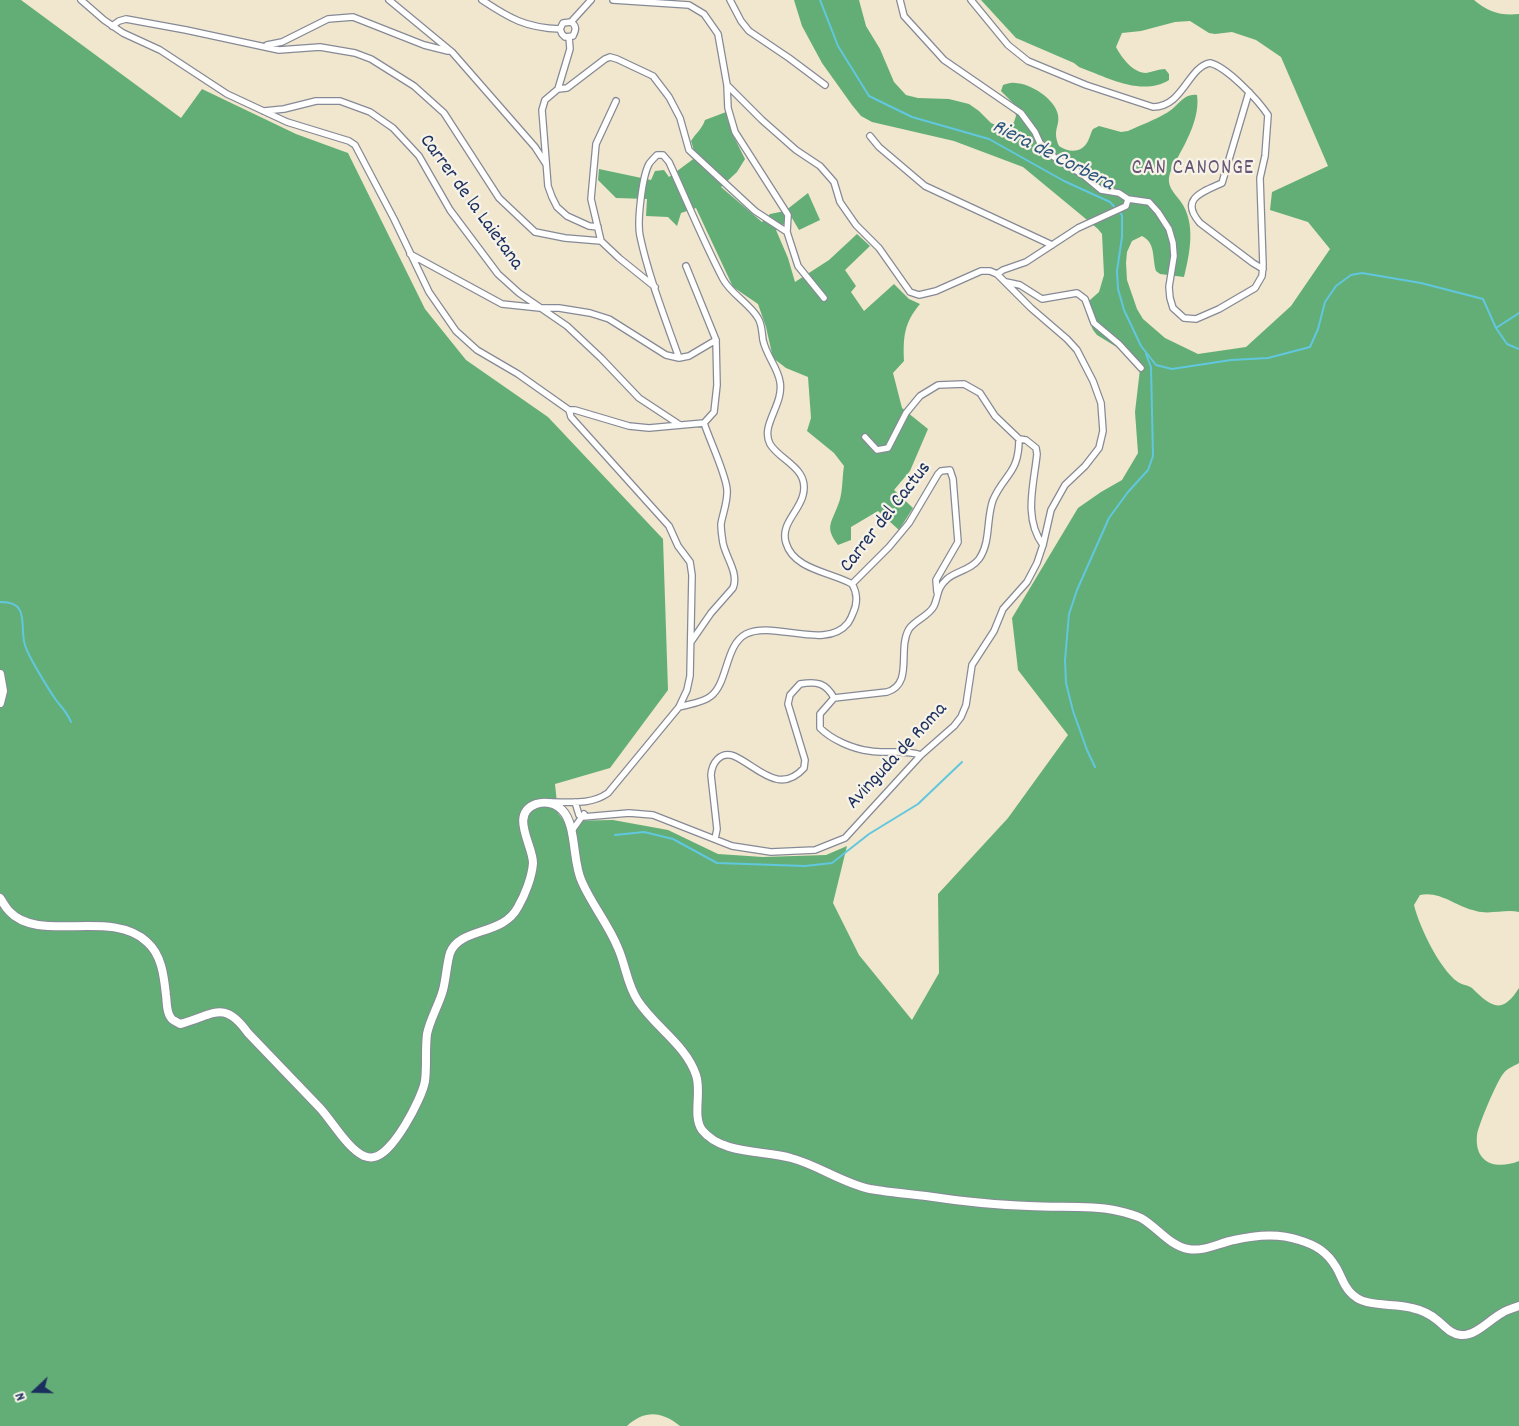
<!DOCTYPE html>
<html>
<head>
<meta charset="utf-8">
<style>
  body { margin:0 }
  #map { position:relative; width:1519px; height:1426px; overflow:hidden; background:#f1e6ce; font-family:Dekko,sans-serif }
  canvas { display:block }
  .north { position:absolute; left:10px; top:1366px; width:50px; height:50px; -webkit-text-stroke:4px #f7f3e8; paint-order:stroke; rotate:249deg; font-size:14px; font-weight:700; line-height:20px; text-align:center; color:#1b2f5e }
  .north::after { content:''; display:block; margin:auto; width:18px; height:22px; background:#1b2f5e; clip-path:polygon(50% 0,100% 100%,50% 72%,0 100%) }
</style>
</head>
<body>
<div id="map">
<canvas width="1519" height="1426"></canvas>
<div class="north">N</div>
</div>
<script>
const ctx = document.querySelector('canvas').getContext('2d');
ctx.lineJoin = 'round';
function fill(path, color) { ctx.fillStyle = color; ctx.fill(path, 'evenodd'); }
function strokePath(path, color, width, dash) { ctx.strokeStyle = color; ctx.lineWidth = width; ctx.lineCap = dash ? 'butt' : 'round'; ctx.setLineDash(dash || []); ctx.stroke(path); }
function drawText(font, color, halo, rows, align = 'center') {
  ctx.font = font + ' Dekko,sans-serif'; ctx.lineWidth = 4.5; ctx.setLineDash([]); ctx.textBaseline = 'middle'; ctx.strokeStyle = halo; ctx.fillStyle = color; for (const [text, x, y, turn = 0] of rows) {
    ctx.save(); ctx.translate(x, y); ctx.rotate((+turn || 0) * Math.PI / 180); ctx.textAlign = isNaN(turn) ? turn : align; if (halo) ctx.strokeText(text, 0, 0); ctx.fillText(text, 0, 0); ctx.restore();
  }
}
fill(new Path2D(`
  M 0,0 L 21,0 L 181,118 L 202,89 L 296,134 L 348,153 L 425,309 L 466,360 L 548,417 L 663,539 L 668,690 L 610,768 L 555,784 L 558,813 L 564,821 L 613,820 L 668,830 L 718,854 L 763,857 L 826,855 L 847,846 L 833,903 L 859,955 L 912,1020 L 939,973 L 938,894 L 1008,818 L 1068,735 L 1018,670 L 1012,618 L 1078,508 L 1101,492 L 1122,480 L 1138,453 L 1135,412 L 1140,369 L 1128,354 L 1097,335 L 1093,330 L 1088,318 L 1086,312 L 1087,305 L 1090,300 L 1099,292 L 1104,275 L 1102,234 L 1098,229 L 1023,167 L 954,141 L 872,122 L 861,116 L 852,105 L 822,63 L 802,26 L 794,0 L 859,0 L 866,26 L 880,49 L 894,82 L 906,95 L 918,98 L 949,99 L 969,104 L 979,111 L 991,123 L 1003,128 L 1009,126 L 1014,122 L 1016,116 L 1013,103 L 1001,91 L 1003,85 C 1007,84 1011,82 1015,83 C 1030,83 1055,99 1058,115 C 1060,127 1052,130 1059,146 C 1069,153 1082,153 1088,141 C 1090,137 1091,132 1093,129 L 1099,126 L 1121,132 L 1128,131 C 1139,126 1162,117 1171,110 C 1179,104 1185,93 1197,95 C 1200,116 1188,139 1178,157 C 1174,165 1168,173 1169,182 C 1170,190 1177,196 1181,202 C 1196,223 1190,253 1184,277 L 1160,274 L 1156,271 C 1152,258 1156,243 1142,236 L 1132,241 L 1127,252 L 1126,263 L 1127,280 L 1137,309 L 1143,319 L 1165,338 L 1198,354 L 1246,347 L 1291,306 L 1330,249 L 1308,222 L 1270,210 L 1272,192 L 1328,166 L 1281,57 L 1256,40 L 1232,32 L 1215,34 L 1209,33 L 1190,21 L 1175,22 L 1141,31 L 1122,33 L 1116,47 C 1121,57 1133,73 1146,73 C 1152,72 1159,69 1165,69 L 1169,74 L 1169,80 C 1142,97 1106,77 1079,67 L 1074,63 L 1016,38 L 981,0 L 1474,0 C 1488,12 1501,16 1519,14 L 1519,912 C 1505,909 1490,915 1476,911 C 1456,907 1441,891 1420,895 L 1414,905 C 1419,926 1440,970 1458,982 C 1462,985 1468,985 1472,988 C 1491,1007 1502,1015 1519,988 L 1519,1063 C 1514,1066 1506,1069 1503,1074 C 1497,1081 1478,1126 1477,1135 C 1474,1164 1497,1170 1519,1161 L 1519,1426 L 680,1426 C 661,1411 645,1410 627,1426 L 0,1426 Z
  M 726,112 L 734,137 L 745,159 L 737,172 L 721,187 L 762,222 L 770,214 L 785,211 L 808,193 L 820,220 L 799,230 L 792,218 L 776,230 L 788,258 L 795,282 L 829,260 L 857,234 L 870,246 L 845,270 L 856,286 L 851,292 L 864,311 L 894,284 L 909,299 L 920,304 C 904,323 903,337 904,361 L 893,373 L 902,408 L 928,429 L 910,471 L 894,490 L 913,508 L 899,530 L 878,511 L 851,527 L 851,540 L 838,545 C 824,527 832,522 838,505 C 843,494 842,478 844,466 L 834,453 L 807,431 L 811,418 L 808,377 L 786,368 L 773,358 L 766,327 L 758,304 L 733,287 L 696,208 L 681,213 L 677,226 L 668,217 L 646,216 L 647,199 L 616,198 L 598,180 L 599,169 L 651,180 L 655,171 L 664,170 L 669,177 L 696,157 L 691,141 C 696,133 702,129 705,120 Z`), '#63ae76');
strokePath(new Path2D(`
  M 820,0 L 838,46 L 869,96 L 912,117 L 989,139 L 1064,181 L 1110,202 L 1122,215 L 1122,237 L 1117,271 L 1118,289 L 1124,310 L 1141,346 L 1156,365 L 1172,369 L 1231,360 L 1268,358 L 1310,347 L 1318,329 L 1325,302 L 1336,286 L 1351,275 L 1362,273 L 1421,283 L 1483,299 L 1496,328 L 1507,344 L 1519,349
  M 1496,328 L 1519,313
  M 0,602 C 31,601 19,627 25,645 C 28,656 49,690 56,700 C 62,708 67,712 71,722
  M 1095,767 L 1087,750 L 1073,711 L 1066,683 L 1065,660 L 1069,614 L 1077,590 L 1109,518 L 1128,492 L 1148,470 L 1153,456 L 1151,367 L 1146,354
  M 615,835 L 644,832 L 673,839 L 717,863 L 805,866 L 832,863 L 869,834 L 918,804 L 962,762`), '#61c7de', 2);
const street = new Path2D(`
  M 81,0 L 104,20 L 123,33 L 160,50 L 227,94 L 287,122 L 349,141 L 355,145 L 394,219 L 429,292 L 456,331 L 477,350 L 518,374 L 569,410 L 571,417 L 669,526 L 678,546 L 690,562 L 692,575 L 690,676 L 687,690 L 679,707 L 608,793 C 591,805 571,802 551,802
  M 389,0 L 452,52 L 535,147 L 546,164
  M 482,0 C 509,18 526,28 560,29
  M 730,0 L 741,21 L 749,31 L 789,58 L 825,85
  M 900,0 L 904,16 L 944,60 L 1021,113 L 1035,132 L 1040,143 L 1054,157 L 1083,175 L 1101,190 L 1119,193 L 1128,199 L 1149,202 L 1158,212 L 1169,229 L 1173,243 L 1174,256 L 1169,287 L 1170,298 L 1173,308 L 1184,318 L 1196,319 L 1219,309 L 1255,288 L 1262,276 L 1263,265 L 1260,178 L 1265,156 L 1268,115 C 1258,100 1227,67 1210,63 C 1188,67 1183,107 1153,107 L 1086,85 L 1028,61 L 1008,45 L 971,0
  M 571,22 L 591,0
  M 112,26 L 119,21 L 126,19 L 186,30 L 279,50 L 320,47 L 355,53 L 371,59 L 414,86 L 444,113 L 499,198 L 535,232 L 565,238 L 601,241
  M 560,29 L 562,34 L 565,37 L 573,36 C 576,30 577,26 571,22
  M 560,29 L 563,23 L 571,22
  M 569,37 L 570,49 L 558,89 L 545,100 L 542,110 L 548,186 L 552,197 L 557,207 L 567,216 L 589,226 L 598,227
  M 267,45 L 282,42 L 328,19 L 353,17 L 424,45 L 448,51
  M 727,85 L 728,108 L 735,132 L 788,215 L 787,232
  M 558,89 L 567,88 L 605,59 L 610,57 L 617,59 L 653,76 L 669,97 L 680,118 L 689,150 L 755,211 L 787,232 L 798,266 L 824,298
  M 1249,92 L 1222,183 C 1202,192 1179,199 1200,223 L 1253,263 L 1263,269
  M 616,101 L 596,144 L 591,199 L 601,241 L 619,258 L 655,287
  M 264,111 L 284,109 L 316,101 L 340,101 L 370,112 L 393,128 L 419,156 L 450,210 L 498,274 L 519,293 L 567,326 L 601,358 L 639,398 L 680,425
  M 870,136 L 879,147 L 925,186 L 1052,245
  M 410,254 L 502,304 L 540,308 L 559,308 L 590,313 L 609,319 L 666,355 L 679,358 L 689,356 L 716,340
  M 686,266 L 716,340 L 717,385 L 714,412 L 704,423
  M 997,274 L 1003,270 L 1026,262 L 1078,228 L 1126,206 L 1128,199
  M 1006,282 L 1020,285 L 1042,299 L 1077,293 L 1085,299 L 1094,323 L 1119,344 L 1141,368
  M 679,358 C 665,318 649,278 640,236 C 637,222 642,177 649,164 C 651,161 654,158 657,155 L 663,155 L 669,162 C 687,201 703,241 723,279 C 731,294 749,303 758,318 C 762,324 762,333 763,340 C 766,355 778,368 780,382 C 784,405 760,425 770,444 C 780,461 810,468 803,495 C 799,512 780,524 786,543 C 794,570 831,572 852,584
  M 569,410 L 575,410 L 629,426 L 649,428 L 704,423
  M 865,437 L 877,450 L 888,448 L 906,413 L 920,396 L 938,385 L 964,384 L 980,393 L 995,416 L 1019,439 L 1026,440 L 1036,448 L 1037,454 C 1034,484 1023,518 1043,545
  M 691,642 L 711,613 L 733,588 C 739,573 726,558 723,543 C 722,537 721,530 721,524 C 723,512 728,502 727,489 C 725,472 710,441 704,423
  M 834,698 L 820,714 L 820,728 C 832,740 853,749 870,751 C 887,754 904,749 921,755
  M 679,707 C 689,704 703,703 711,696 C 728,683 725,645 746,634 C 773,620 826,651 848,623 C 850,620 852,616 853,613 C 858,603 857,592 852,584 L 889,547 L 909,523 L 938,474 L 941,471 L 950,470 L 953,479 L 958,542 L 936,580 L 937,592
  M 575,802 L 579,815 L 583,817 L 629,813 L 653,815 L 732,846 L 771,852 L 815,850 L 845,838 L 921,755 L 954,726 L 961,717 L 966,705 L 972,665 L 994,631 L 1003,609 L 1027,582 L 1037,563 L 1043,545 L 1051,510 L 1065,485 L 1085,466 L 1099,448 L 1103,431 L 1101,403 L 1093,381 L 1077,350 L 1067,339 L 1031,308 L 997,274 L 990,271 L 981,271 L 936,291 L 919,295 L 910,292 L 879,248 L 856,225 L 840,202 L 834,182 L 820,166 L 796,150 L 762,120 L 727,85 L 718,34 L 704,14 L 689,5 L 613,0
  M 571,832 L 584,814
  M 715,839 L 717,829 L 711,775 C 712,763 720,751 734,756 C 757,766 779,796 804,768 L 805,760 L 788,704 L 790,695 L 800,684 C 817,681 826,683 834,698 L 887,692 C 914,684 897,649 909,629 C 915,620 929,616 934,606 C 939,595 936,589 947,579 C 956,571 971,570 979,559 C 991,542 986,519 993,500 C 1004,474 1019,474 1019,439`);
const secondary = new Path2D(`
  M 0,674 L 3,691 L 0,703
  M 0,898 C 3,902 5,907 9,911 C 39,944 111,908 147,942 C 162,955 164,977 166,995 C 167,1002 166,1012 171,1018 C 172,1020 177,1022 180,1024 C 213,1016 223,998 248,1033 C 272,1058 296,1083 320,1108 C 332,1121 348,1149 364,1156 C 367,1157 371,1158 374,1157 C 392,1155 422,1099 425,1081 C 427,1066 425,1050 427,1034 C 430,1019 439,1005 443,990 C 446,979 447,962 450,953 C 460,927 503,936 518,907 C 525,895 532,877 533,863 C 533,845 509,814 536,804 C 545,801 555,803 562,810 C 577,825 572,862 582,882 C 592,905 609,925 618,948 C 626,966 627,985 638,1001 C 655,1027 686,1045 696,1075 C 702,1092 692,1116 702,1130 C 722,1155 764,1150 791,1158 C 818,1165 842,1183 870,1189 C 888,1192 907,1194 926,1196 C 960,1201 995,1205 1029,1206 C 1057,1208 1087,1205 1114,1210 C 1123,1212 1133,1214 1141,1218 C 1157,1227 1170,1246 1188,1249 C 1204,1252 1219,1243 1234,1240 C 1255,1235 1279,1233 1299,1240 C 1316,1245 1327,1252 1336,1267 C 1341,1275 1343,1285 1350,1292 C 1364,1309 1392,1302 1412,1308 C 1421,1310 1430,1314 1437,1320 C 1445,1326 1450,1334 1461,1335 C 1476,1336 1489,1320 1502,1313 C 1504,1311 1516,1307 1519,1306`);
strokePath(street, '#868a96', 8);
strokePath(secondary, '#868a96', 10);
strokePath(street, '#fff', 5.5);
strokePath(secondary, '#fff', 8);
drawText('20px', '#1b2f5e', '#f7f3e8', [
  ["Carrer de la Laietana",470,203,54],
  ["Carrer del Cactus",887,518,-52],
  ["Avinguda de Roma",898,757,-47]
]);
drawText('italic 21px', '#2c557e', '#f7f3e8', [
  ["Riera de Corbera",1052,157,27]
]);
ctx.letterSpacing = '1px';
drawText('21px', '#675875', '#f7f3e8', [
  ["CAN CANONGE",1193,170]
]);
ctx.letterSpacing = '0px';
</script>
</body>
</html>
